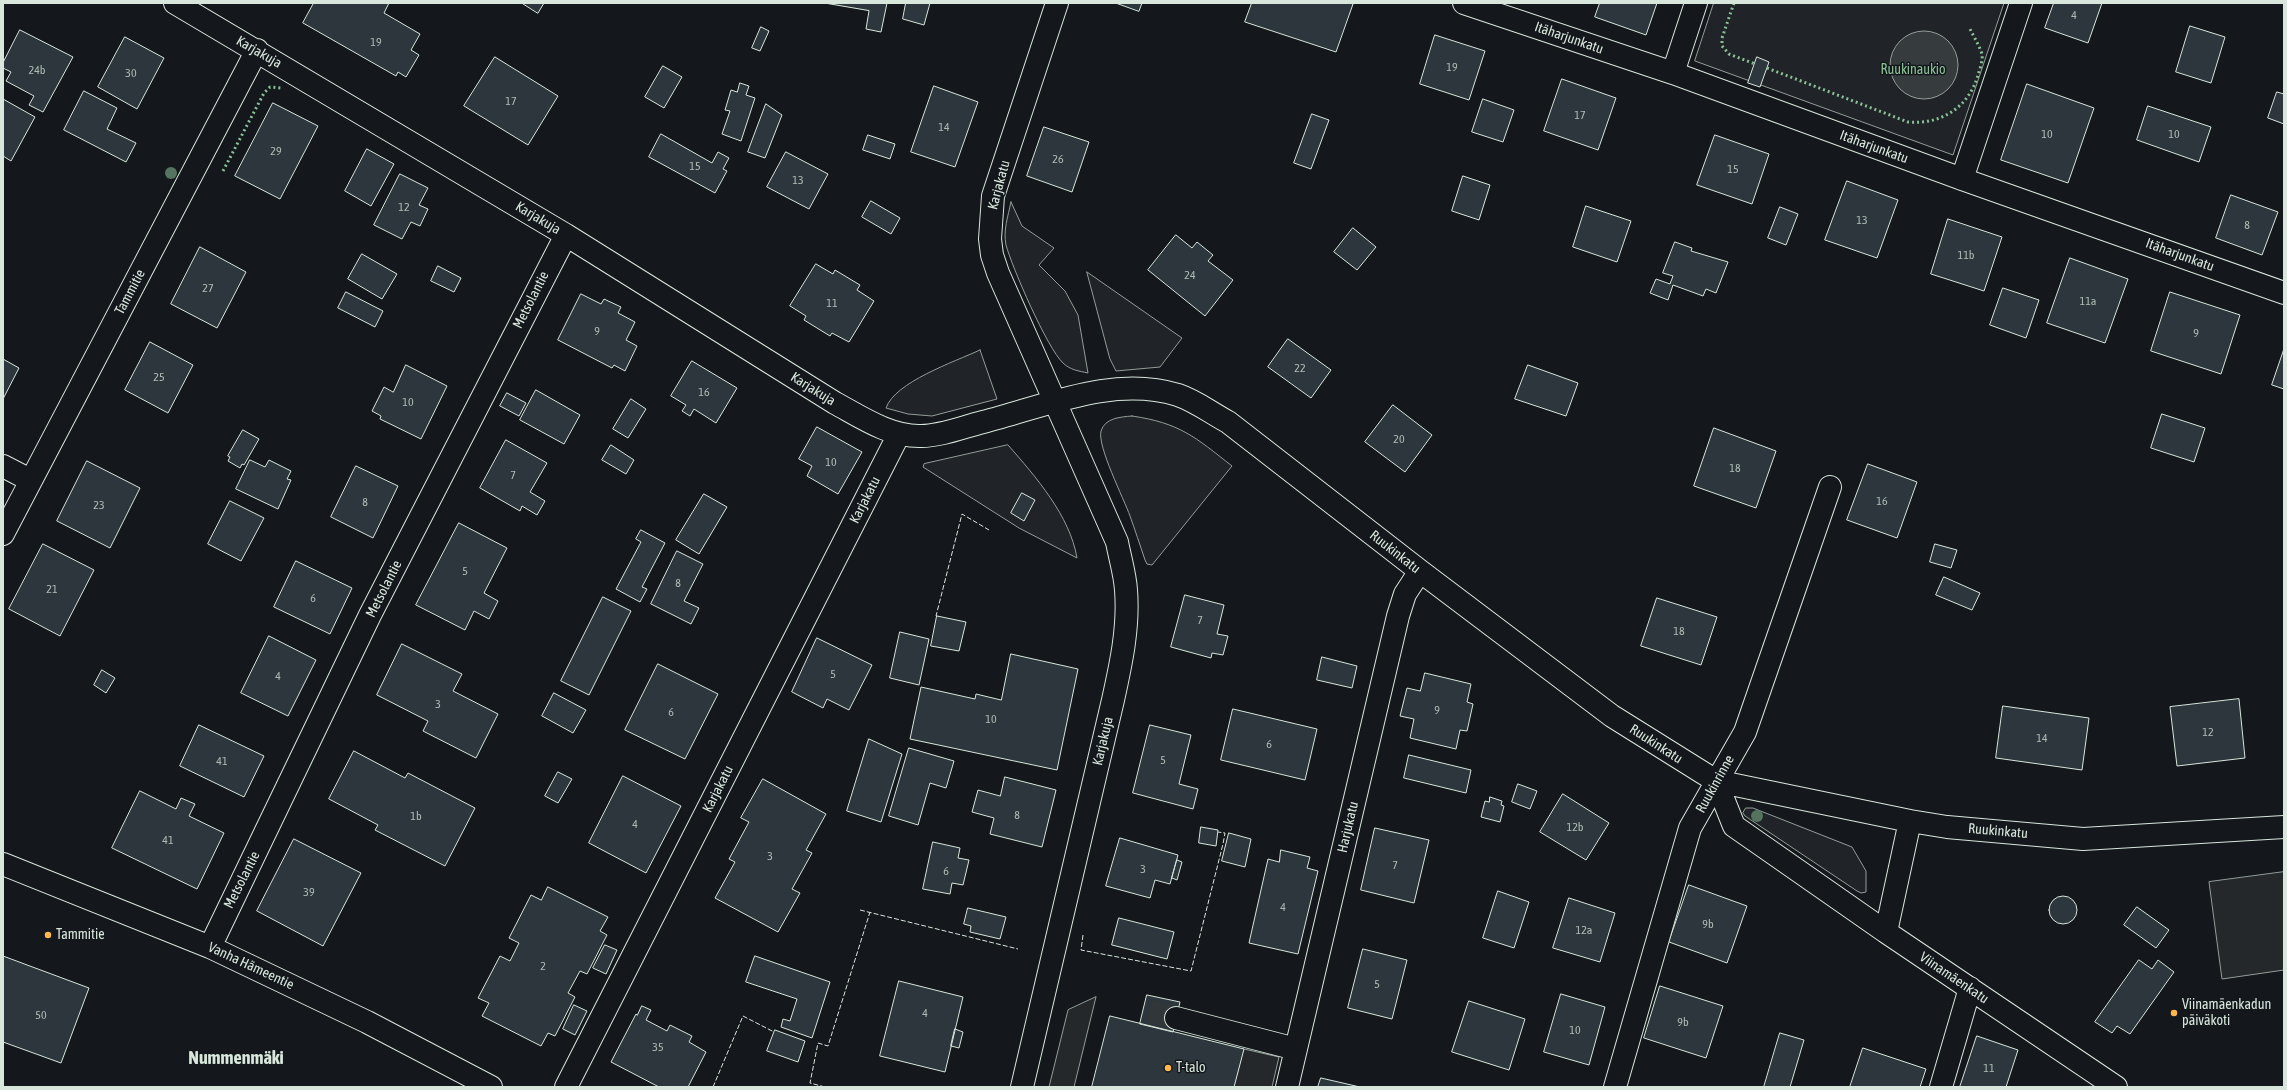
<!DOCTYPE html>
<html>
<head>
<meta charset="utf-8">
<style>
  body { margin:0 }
  #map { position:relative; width:2287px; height:1090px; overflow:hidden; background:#14181c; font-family:"Asap Condensed",sans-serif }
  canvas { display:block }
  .frame { position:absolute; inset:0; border:4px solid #d8e6dc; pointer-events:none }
</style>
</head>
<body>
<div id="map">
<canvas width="2287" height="1090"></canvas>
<div class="frame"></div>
</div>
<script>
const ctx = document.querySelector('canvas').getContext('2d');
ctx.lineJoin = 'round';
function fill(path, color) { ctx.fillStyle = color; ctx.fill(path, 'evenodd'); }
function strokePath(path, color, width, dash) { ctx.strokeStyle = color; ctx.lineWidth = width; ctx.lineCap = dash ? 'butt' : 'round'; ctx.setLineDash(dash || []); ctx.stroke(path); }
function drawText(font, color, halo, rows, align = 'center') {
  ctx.font = font + ' "Asap Condensed",sans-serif'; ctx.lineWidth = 3; ctx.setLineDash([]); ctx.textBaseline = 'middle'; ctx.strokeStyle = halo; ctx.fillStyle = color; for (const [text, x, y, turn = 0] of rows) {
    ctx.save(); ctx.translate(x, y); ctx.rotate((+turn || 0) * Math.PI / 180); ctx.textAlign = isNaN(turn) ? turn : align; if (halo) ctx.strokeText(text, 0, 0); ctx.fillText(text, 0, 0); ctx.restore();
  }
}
const green = new Path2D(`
  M 1714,3 L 2004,3 L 1953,155 L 1695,61 Z
  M 1011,202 L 1022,226 L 1054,248 L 1039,265 L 1065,291 L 1078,315 L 1088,373 C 1079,371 1070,370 1063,363 C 1047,348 1012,267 1006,245 C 1003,231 1008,216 1011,202 Z
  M 1087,272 L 1182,338 L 1160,367 L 1116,371 L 1110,359 Z
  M 980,350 L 997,399 L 932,416 L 908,414 L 886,408 C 895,382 954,362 980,350 Z
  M 1132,416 C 1180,423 1195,437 1232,466 L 1152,565 L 1147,564 L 1145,560 C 1140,545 1135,530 1130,516 C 1124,499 1097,446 1101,431 C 1105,418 1120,417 1132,416 Z
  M 1008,445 C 1036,477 1070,516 1077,558 L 1019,528 L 923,467 L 924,464 Z
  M 1746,808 L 1753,808 L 1852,847 L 1866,871 L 1866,892 L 1861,893 L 1857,891 L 1745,816 L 1743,813 Z`);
fill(green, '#202428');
strokePath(green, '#939e99', 1);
const parking = new Path2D(`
  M 2284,872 L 2284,970 L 2222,979 L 2209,882 Z
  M 1096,997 L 1074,1087 L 1049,1087 L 1068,1010 Z
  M 1244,1049 L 1279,1057 L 1272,1087 L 1234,1087 Z`);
fill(parking, '#24282b');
strokePath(parking, '#939e99', 1);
const water = new Path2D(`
  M1890 65a34 34 0 1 1 68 0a34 34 0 1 1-68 0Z`);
fill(water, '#363b3e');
strokePath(water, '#939e99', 1);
const building = new Path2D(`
  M 314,3 L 389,3 L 384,13 L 420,34 L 411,50 L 419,55 L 406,77 L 398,72 L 396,76 L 303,23 Z
  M 522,3 L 544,3 L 538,13 Z
  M 825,3 L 887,3 L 881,32 L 866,29 L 869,11 Z
  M 906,3 L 930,3 L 924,25 L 903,19 Z
  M 1116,3 L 1142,3 L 1139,11 Z
  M 1252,3 L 1350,3 L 1353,4 L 1336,52 L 1245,22 Z
  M 1600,3 L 1657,3 L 1646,35 L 1595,17 Z
  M 2054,3 L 2102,3 L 2088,43 L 2045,28 Z
  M 2190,26 L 2225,37 L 2211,83 L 2176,72 Z
  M 761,27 L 769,31 L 760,51 L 752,48 Z
  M 20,30 L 73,57 L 43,112 L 29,105 L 34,96 L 6,81 L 11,72 L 3,68 L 3,63 Z
  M 1435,35 L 1485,51 L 1469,100 L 1420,84 Z
  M 125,37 L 164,58 L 137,109 L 98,87 Z
  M 495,57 L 558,96 L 528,145 L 464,106 Z
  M 1757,57 L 1769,62 L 1760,87 L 1748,83 Z
  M 663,66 L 682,77 L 664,108 L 645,97 Z
  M 1562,79 L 1616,98 L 1598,150 L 1544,131 Z
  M 740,83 L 749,86 L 746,95 L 755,98 L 741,141 L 722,134 L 730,111 L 725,110 L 731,90 L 737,92 Z
  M 2027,84 L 2094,108 L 2068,183 L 2001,160 Z
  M 934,86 L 978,102 L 955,167 L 911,152 Z
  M 84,91 L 117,108 L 107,129 L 136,143 L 126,162 L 64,130 Z
  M 2277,92 L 2284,94 L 2284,124 L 2268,118 Z
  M 3,99 L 35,117 L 11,161 L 3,156 Z
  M 1483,99 L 1514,110 L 1503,142 L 1472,132 Z
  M 273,103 L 318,126 L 280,199 L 235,176 Z
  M 766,104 L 782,115 L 765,158 L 748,152 Z
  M 2148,106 L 2211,127 L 2199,162 L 2137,140 Z
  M 1312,114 L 1329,120 L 1311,169 L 1294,163 Z
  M 1044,127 L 1089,142 L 1072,192 L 1027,176 Z
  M 661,134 L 712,163 L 718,152 L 729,158 L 723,169 L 727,171 L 715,193 L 649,157 Z
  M 868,135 L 895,144 L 890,159 L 863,150 Z
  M 1715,135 L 1769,154 L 1752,204 L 1697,185 Z
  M 367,149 L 394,164 L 371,206 L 345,191 Z
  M 786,152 L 828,174 L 809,209 L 767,187 Z
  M 400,174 L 428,188 L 419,205 L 428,209 L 420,226 L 411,222 L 402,239 L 374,225 Z
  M 1463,176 L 1490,185 L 1479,220 L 1452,211 Z
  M 1847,181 L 1898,200 L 1877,258 L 1825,240 Z
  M 2231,195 L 2278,212 L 2262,255 L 2216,238 Z
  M 871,201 L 900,218 L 891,234 L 862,217 Z
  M 1586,206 L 1631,221 L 1617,262 L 1573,247 Z
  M 1780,207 L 1798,214 L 1786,245 L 1768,238 Z
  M 1948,219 L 2002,237 L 1984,291 L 1931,274 Z
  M 1353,228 L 1376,247 L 1357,270 L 1334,252 Z
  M 1176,235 L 1192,248 L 1197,242 L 1213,255 L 1208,261 L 1233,280 L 1205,316 L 1148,270 Z
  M 1675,242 L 1692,248 L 1691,251 L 1728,262 L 1716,293 L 1706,289 L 1703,296 L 1673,285 L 1668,300 L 1650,293 L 1656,279 L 1670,284 L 1673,276 L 1663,273 Z
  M 200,247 L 246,272 L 217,328 L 171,304 Z
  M 362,254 L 397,274 L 382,299 L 348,279 Z
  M 2070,258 L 2128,279 L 2105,343 L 2047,323 Z
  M 816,264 L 833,274 L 835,270 L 860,285 L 857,290 L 874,301 L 849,342 L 832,333 L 830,336 L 804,320 L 806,316 L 790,306 Z
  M 438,266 L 461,278 L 454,292 L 431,281 Z
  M 2003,288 L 2039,300 L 2026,338 L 1990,325 Z
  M 346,292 L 383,311 L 375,327 L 338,308 Z
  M 2170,292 L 2240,315 L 2221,374 L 2151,351 Z
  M 581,294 L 601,304 L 604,299 L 621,307 L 618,313 L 635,322 L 626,340 L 637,346 L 625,371 L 614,365 L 612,368 L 558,340 Z
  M 1288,339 L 1331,370 L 1311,398 L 1268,367 Z
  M 150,342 L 193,365 L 168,413 L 125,390 Z
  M 2284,349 L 2284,389 L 2272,385 Z
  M 3,359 L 19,368 L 3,399 Z
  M 692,361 L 737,388 L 716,423 L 694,409 L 690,416 L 682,411 L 686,405 L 671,396 Z
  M 406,365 L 447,386 L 421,439 L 380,419 L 381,416 L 372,411 L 384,387 L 393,392 Z
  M 1528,365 L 1578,383 L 1566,416 L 1515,399 Z
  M 536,390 L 580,415 L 564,444 L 520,420 Z
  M 507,393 L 526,403 L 519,416 L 500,406 Z
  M 631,399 L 646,409 L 628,438 L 613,429 Z
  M 1393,405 L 1432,435 L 1405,472 L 1365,442 Z
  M 2162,414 L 2205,428 L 2194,462 L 2151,448 Z
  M 817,427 L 862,452 L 838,494 L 807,476 L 812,466 L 799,459 Z
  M 1714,428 L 1776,451 L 1756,508 L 1694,486 Z
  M 243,430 L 259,439 L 244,465 L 242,464 L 240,468 L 228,461 L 230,457 L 228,456 Z
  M 506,440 L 547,463 L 530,492 L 545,501 L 537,515 L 522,506 L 520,511 L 480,488 Z
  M 611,445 L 634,460 L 626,474 L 602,460 Z
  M 250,460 L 265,467 L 269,460 L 291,471 L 287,479 L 291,480 L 278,509 L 236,489 Z
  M 87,461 L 140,488 L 110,548 L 57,521 Z
  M 1868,464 L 1917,482 L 1897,538 L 1847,520 Z
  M 356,466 L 398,486 L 373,538 L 331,517 Z
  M 1022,493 L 1035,500 L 1024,521 L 1011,513 Z
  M 704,494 L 727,507 L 699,554 L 676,540 Z
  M 230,501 L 264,518 L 241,561 L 208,544 Z
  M 459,523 L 507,548 L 484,593 L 498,601 L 489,619 L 474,611 L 465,630 L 416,605 Z
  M 641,530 L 665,543 L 642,587 L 647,589 L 640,602 L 616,589 L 641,542 L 636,539 Z
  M 43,544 L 94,570 L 60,636 L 9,609 Z
  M 1935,544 L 1957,550 L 1951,568 L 1930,562 Z
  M 677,551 L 703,564 L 684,601 L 699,608 L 691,624 L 651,604 Z
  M 296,561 L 352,588 L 330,634 L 274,607 Z
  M 1944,577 L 1980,593 L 1972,610 L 1936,595 Z
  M 1185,595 L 1224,605 L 1217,634 L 1228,636 L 1223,655 L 1212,653 L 1211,658 L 1171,647 Z
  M 603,597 L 631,611 L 589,695 L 561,681 Z
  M 1657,598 L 1717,617 L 1701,665 L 1641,646 Z
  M 937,616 L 966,622 L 959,651 L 931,646 Z
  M 900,632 L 929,639 L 919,685 L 890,678 Z
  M 269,636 L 316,660 L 288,716 L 241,693 Z
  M 817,638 L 872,665 L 849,710 L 827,699 L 823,708 L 792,692 Z
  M 402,644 L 462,674 L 453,691 L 498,714 L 476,758 L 423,731 L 428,721 L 377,695 Z
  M 1011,654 L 1078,669 L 1057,770 L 910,739 L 921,687 L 975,699 L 976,694 L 1001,700 Z
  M 1322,657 L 1357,666 L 1352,688 L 1317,680 Z
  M 658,664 L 718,694 L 685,759 L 625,730 Z
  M 102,670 L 115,678 L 106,693 L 94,685 Z
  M 1425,673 L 1471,684 L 1467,702 L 1473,704 L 1467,731 L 1460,730 L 1456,749 L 1410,738 L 1414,719 L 1400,716 L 1407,688 L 1420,691 Z
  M 554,693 L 586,710 L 573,733 L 542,716 Z
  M 2239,699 L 2245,758 L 2177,766 L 2170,707 Z
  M 2003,706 L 2089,718 L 2082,770 L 1996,758 Z
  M 1233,709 L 1317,729 L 1305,780 L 1221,760 Z
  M 199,725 L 264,756 L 244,797 L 180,766 Z
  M 1150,725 L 1191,735 L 1179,784 L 1198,789 L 1193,809 L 1133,793 Z
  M 869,739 L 902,754 L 881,822 L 847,811 Z
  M 909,748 L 954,761 L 946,788 L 930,783 L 918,825 L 889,816 Z
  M 354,751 L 405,778 L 408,773 L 475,808 L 445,866 L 375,830 L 378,825 L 329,799 Z
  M 1409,755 L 1471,770 L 1466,793 L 1404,778 Z
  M 558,772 L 572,779 L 558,803 L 545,796 Z
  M 623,776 L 681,806 L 646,873 L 589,843 Z
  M 1005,777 L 1056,790 L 1042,847 L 990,834 L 994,818 L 972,812 L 978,790 L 1000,796 Z
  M 763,779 L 826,814 L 806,850 L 812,853 L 792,889 L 800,893 L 778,932 L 715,898 L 735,862 L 729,859 L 749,822 L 741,818 Z
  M 1518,784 L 1537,791 L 1530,809 L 1512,802 Z
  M 140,791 L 176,809 L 181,798 L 195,804 L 189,816 L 224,833 L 197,889 L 112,848 Z
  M 1563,794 L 1609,823 L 1586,860 L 1540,832 Z
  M 1490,797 L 1502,801 L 1501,805 L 1504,806 L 1500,822 L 1481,817 L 1485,801 L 1489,802 Z
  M 1201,827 L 1218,830 L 1216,846 L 1199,843 Z
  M 1375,828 L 1429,840 L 1414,903 L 1361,890 Z
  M 1229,833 L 1251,839 L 1245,867 L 1222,861 Z
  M 1120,838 L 1178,855 L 1170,884 L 1155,880 L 1150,898 L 1106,886 Z
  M 294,839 L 361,873 L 323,946 L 257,911 Z
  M 933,842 L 960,848 L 958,858 L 969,860 L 963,885 L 952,883 L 950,894 L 923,889 Z
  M 1281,850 L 1310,857 L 1307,868 L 1318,871 L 1298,954 L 1249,943 L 1268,859 L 1279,862 Z
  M 1177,860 L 1182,862 L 1177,880 L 1172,878 Z
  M 1689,885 L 1747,906 L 1727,963 L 1669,942 Z
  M 548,887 L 608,917 L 600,931 L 607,935 L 587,974 L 580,971 L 568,993 L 575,997 L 555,1036 L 548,1033 L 541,1046 L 482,1016 L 489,1003 L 478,998 L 500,956 L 510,961 L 519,943 L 509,938 L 531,895 L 541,900 Z
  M 1498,891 L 1529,902 L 1514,948 L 1483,938 Z
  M2049 910a14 14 0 1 1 28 0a14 14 0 1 1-28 0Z
  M 1569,898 L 1615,913 L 1600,962 L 1553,948 Z
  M 2137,907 L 2169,930 L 2156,948 L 2124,925 Z
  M 968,908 L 1006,917 L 1000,939 L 970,932 L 971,926 L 964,924 Z
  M 1119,918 L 1174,932 L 1167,959 L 1112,945 Z
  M 605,945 L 617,950 L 606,974 L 593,968 Z
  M 1363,949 L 1407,960 L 1392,1019 L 1348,1008 Z
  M 3,956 L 89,988 L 61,1063 L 3,1042 Z
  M 755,956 L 830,982 L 812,1038 L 781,1027 L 783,1019 L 790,1021 L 797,999 L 746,982 Z
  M 2139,960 L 2152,969 L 2158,960 L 2174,972 L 2130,1034 L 2117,1026 L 2112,1033 L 2095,1022 Z
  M 899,981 L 963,997 L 945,1072 L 880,1056 Z
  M 1660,986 L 1723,1006 L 1706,1058 L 1644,1038 Z
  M 1561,994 L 1605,1007 L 1589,1065 L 1544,1052 Z
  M 1147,995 L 1180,1002 L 1173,1032 L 1140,1024 Z
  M 1469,1001 L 1525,1019 L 1509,1070 L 1452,1052 Z
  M 574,1005 L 587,1011 L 575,1035 L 563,1029 Z
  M 642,1006 L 651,1010 L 646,1020 L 667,1031 L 670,1025 L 692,1036 L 689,1042 L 706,1052 L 688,1087 L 659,1087 L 611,1062 L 636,1014 L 637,1015 Z
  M 1110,1016 L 1244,1049 L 1234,1087 L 1092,1087 Z
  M 955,1029 L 963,1032 L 959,1048 L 951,1046 Z
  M 775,1030 L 805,1041 L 798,1062 L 767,1051 Z
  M 1780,1033 L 1804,1040 L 1790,1087 L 1764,1087 Z
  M 1977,1036 L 2018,1050 L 2006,1087 L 1960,1087 Z
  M 1863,1048 L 1926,1069 L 1920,1087 L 1850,1087 Z
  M 1321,1078 L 1360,1087 L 1318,1087 Z`);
fill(building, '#2c363c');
strokePath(building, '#d8e6dc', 1);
strokePath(new Path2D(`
  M 1149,1011 L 1176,1018`), '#313739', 22, [22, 11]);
const minor = new Path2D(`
  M 175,3 L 566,235 L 835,403 C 861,417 890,437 921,436 C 941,436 963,427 983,422 C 1046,406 1113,375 1178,395 C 1196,401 1211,413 1228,422 L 1420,571 L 1612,716 L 1716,781 L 1910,821 L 1947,827 L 2083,839 L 2284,827
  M 1464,3 L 1673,73 L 1962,179 L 2284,293
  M 1673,73 L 1696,3
  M 1962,179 L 2021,3
  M 3,466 L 30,480
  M 3,534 L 257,50
  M 1716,781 L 1734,826 L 1886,932
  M 1910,821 L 1886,932 L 2116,1087
  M 3,864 L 210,947 L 367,1022 L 491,1087
  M 210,947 L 370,615 L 566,235
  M 1176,1018 L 1296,1049
  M 566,1087 L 899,434
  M 1022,1087 L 1113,700 C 1121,664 1129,627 1126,590 C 1125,574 1120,558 1117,542 L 998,273 L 992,255 L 990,239 L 993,196 L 1057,3
  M 1287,1087 L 1398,616 L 1405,594 L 1420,571
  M 1615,1087 L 1690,828 L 1745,732 L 1830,487
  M 1941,1087 L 1970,988`);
strokePath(minor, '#d8e6dc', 24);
strokePath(minor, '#14181c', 22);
strokePath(new Path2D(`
  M 1734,3 L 1722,38 L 1722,46 L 1729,54 L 1755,64
  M 1767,68 L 1908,122 C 1941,125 1969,107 1978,75 C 1980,69 1983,60 1982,54 C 1979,45 1974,37 1970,29
  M 223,171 L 264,93 L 270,87 L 281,88`), '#8ac095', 3, [2, 3]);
strokePath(new Path2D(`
  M 937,616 L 936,616 L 962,514 L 989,530
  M 860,910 L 1018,949
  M 1083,935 L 1081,950 L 1191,971 L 1223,844 L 1225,833 L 1218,832
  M 713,1087 L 743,1016 L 774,1032
  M 825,1087 L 810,1083 L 818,1043 L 828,1046 L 870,912`), '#d8e6dc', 1, [5, 2]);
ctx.fillStyle = '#55745f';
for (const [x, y] of [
  [171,173],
  [1757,816]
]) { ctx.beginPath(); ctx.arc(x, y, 6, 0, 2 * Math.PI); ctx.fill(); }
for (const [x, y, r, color] of [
  [48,935,4,"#ffb74d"],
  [2174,1013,4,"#ffb74d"],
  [1168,1068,4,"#ffb74d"]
]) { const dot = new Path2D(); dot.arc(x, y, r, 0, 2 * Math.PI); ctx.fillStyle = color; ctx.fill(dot); strokePath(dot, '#14181c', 1.5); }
drawText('12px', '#adbab4', null, [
  ["4",2074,15],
  ["19",376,42],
  ["19",1452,67],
  ["24b",37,70],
  ["30",131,73],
  ["17",511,101],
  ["17",1580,115],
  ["14",944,127],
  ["10",2047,134],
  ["10",2174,134],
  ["29",276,151],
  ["26",1058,159],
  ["15",695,166],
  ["15",1733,169],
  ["13",798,180],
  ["12",404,207],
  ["13",1862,220],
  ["8",2247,225],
  ["11b",1966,255],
  ["24",1190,275],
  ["27",208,288],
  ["11a",2088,301],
  ["11",832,303],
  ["9",597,331],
  ["9",2196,333],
  ["22",1300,368],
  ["25",159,377],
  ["16",704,392],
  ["10",408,402],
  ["20",1399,439],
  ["10",831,462],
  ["18",1735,468],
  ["7",513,475],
  ["16",1882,501],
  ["8",365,502],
  ["23",99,505],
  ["5",465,571],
  ["8",678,583],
  ["21",52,589],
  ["6",313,598],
  ["7",1200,620],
  ["18",1679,631],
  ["5",833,674],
  ["4",278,676],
  ["3",438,704],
  ["9",1437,710],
  ["6",671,712],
  ["10",991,719],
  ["12",2208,732],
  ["14",2042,738],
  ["6",1269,744],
  ["5",1163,760],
  ["41",222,761],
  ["8",1017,815],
  ["1b",416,816],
  ["4",635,824],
  ["12b",1575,827],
  ["41",168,840],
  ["3",770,856],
  ["7",1395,865],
  ["3",1143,869],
  ["6",946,871],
  ["39",309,892],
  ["4",1283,907],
  ["9b",1708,924],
  ["12a",1584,930],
  ["2",543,966],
  ["5",1377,984],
  ["4",925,1013],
  ["50",41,1015],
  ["9b",1683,1022],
  ["10",1575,1030],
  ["35",658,1047],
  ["11",1989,1068]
]);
drawText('14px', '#d8e6dc', '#14181c', [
  ["Itäharjunkatu",1569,38,19],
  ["Karjakuja",259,52,30],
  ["Itäharjunkatu",1874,147,20],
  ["Karjakatu",999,185,-75],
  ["Karjakuja",538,218,31],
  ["Itäharjunkatu",2180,255,20],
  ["Tammitie",130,292,-62],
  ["Metsolantie",531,300,-63],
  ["Karjakuja",813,389,32],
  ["Karjakatu",865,500,-63],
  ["Ruukinkatu",1395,552,38],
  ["Metsolantie",384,589,-63],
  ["Karjakuja",1103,741,-77],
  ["Ruukinkatu",1656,744,33],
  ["Ruukinrinne",1715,784,-61],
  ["Karjakatu",718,789,-63],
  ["Harjukatu",1348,827,-77],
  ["Ruukinkatu",1998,831,5],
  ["Metsolantie",242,880,-63],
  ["Vanha Hämeentie",251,966,25],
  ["Viinamäenkatu",1954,978,34]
]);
drawText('14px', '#8ac095', '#14181c', [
  ["Ruukinaukio",1913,70]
]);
drawText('14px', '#d8e6dc', '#14181c', [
  ["Tammitie",56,935],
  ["Viinamäenkadun",2182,1005],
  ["päiväkoti",2182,1021],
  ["T-talo",1176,1068]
], 'left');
drawText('bold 18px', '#d8e6dc', '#14181c', [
  ["Nummenmäki",236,1058]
]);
</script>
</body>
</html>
